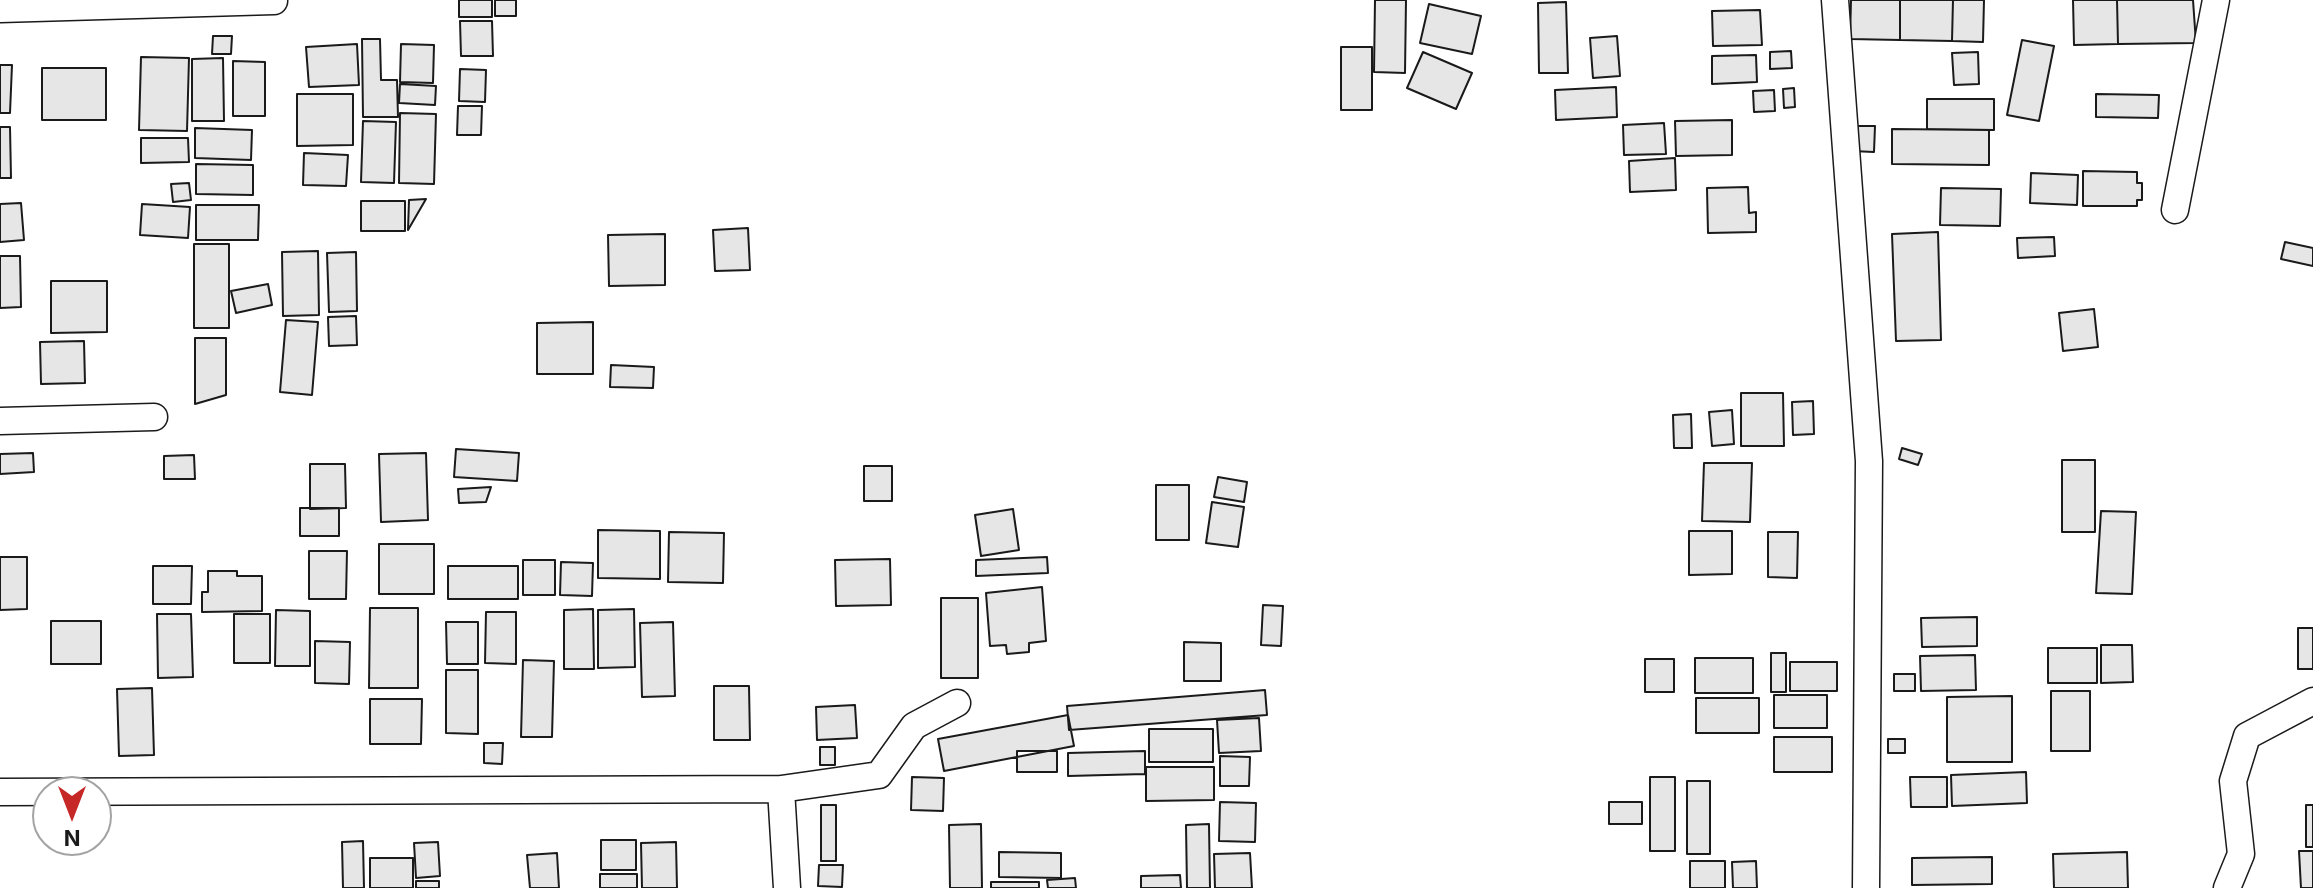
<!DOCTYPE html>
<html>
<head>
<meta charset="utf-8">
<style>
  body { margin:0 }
  #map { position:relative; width:2313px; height:888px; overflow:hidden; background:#fff; font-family:Inter,sans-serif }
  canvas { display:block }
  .north { position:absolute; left:32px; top:776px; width:80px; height:80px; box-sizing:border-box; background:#fff; border:2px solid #a3a3a3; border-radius:50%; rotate:180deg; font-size:22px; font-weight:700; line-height:32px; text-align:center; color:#1a1a1a }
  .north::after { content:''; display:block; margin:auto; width:28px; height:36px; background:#c62828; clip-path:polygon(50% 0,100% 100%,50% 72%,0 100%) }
</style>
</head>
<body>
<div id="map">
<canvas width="2313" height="888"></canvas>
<div class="north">N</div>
</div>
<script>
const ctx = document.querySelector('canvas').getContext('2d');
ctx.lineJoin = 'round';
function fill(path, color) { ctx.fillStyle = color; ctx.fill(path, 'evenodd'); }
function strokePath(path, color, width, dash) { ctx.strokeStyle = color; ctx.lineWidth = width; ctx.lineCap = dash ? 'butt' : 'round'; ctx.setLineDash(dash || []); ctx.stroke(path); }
const building = new Path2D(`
  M 459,0 L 492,0 L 492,17 L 459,17 Z
  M 495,0 L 516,0 L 516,16 L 495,16 Z
  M 1375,0 L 1406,0 L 1405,73 L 1374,72 Z
  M 1851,0 L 1900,0 L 1900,40 L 1850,39 Z
  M 1900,0 L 1953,0 L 1952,41 L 1900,40 Z
  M 1953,0 L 1984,0 L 1983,42 L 1952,41 Z
  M 2073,0 L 2117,0 L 2118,44 L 2074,45 Z
  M 2117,0 L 2193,0 L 2196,43 L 2118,44 Z
  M 1566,2 L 1568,73 L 1539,73 L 1538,3 Z
  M 1429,4 L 1481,16 L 1472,54 L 1420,43 Z
  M 1760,10 L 1762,45 L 1713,46 L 1712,11 Z
  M 460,21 L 492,21 L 493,56 L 461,56 Z
  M 213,36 L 232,36 L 231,54 L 212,54 Z
  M 1617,36 L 1620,76 L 1593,78 L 1590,38 Z
  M 362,39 L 380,39 L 381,80 L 397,80 L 398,117 L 363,117 Z
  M 2022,40 L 2054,46 L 2039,121 L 2007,115 Z
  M 357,44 L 359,85 L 309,87 L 306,47 Z
  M 401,44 L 434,45 L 433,83 L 400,82 Z
  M 1341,47 L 1372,47 L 1372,110 L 1341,110 Z
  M 1791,51 L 1792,68 L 1770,69 L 1770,52 Z
  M 1423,52 L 1472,73 L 1456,109 L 1407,88 Z
  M 1978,52 L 1979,84 L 1954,85 L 1952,53 Z
  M 1756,55 L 1757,82 L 1712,84 L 1712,56 Z
  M 141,57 L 189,58 L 187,131 L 139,130 Z
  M 223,58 L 224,121 L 192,121 L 192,59 Z
  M 233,61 L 265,62 L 265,116 L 233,116 Z
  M 0,65 L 12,65 L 10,113 L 0,113 Z
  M 42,68 L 106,68 L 106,120 L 42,120 Z
  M 460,69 L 486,70 L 485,102 L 459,101 Z
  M 400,84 L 436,86 L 435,105 L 399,103 Z
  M 1616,87 L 1617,117 L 1556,120 L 1555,90 Z
  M 1794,88 L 1795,107 L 1784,108 L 1783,89 Z
  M 1774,90 L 1775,111 L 1754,112 L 1753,91 Z
  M 297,94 L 353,94 L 353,145 L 297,146 Z
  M 2096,94 L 2159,95 L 2158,118 L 2096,117 Z
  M 1927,99 L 1994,99 L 1994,130 L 1927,129 Z
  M 458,106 L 482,106 L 481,135 L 457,135 Z
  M 400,113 L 436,114 L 434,184 L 399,183 Z
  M 1732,120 L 1732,155 L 1676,156 L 1675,121 Z
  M 363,121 L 396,122 L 394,183 L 361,182 Z
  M 1664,123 L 1666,154 L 1624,155 L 1623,125 Z
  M 1853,126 L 1875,126 L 1874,152 L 1852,151 Z
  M 0,127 L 10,127 L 11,178 L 0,178 Z
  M 195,128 L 252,130 L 251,160 L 195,158 Z
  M 1892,129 L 1989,130 L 1989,165 L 1892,164 Z
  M 141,138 L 188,138 L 189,162 L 141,163 Z
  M 304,153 L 348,155 L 346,186 L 303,185 Z
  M 1675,158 L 1676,190 L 1630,192 L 1629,161 Z
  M 196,164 L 253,165 L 253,195 L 196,194 Z
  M 2083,171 L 2137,172 L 2137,183 L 2142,183 L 2142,200 L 2137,200 L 2137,206 L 2083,206 Z
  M 2031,173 L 2078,175 L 2077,205 L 2030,203 Z
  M 189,183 L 191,200 L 173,202 L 171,184 Z
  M 1748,187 L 1749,213 L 1756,212 L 1756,232 L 1708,233 L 1707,188 Z
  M 1941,188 L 2001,189 L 2000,226 L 1940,225 Z
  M 426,199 L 408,230 L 409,200 Z
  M 361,201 L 405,201 L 405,231 L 361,231 Z
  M 21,203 L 24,240 L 0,242 L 0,204 Z
  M 142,204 L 190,207 L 188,238 L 140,235 Z
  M 196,205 L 259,205 L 258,240 L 196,240 Z
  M 748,228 L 750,270 L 715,271 L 713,230 Z
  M 1938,232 L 1941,340 L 1896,341 L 1892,234 Z
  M 665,234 L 665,285 L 609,286 L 608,235 Z
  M 2054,237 L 2055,256 L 2018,258 L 2017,238 Z
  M 2285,242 L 2313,248 L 2313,266 L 2281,259 Z
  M 194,244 L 229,244 L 229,328 L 194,328 Z
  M 318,251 L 319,315 L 283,316 L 282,252 Z
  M 356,252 L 357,311 L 329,312 L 327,253 Z
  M 0,256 L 20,256 L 21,307 L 0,308 Z
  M 51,281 L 107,281 L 107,332 L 51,333 Z
  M 268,284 L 272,305 L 236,313 L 231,291 Z
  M 2094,309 L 2098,347 L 2063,351 L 2059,313 Z
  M 356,316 L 357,345 L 329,346 L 328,317 Z
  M 286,320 L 318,322 L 312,395 L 280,392 Z
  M 593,322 L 593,374 L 537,374 L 537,323 Z
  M 195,338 L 226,338 L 226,395 L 195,404 Z
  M 84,341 L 85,383 L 41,384 L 40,342 Z
  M 611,365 L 654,367 L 653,388 L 610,387 Z
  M 1741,393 L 1783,393 L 1784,446 L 1741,446 Z
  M 1813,401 L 1814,434 L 1793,435 L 1792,402 Z
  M 1732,410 L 1734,444 L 1712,446 L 1709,412 Z
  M 1691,414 L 1692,448 L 1674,448 L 1673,415 Z
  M 1902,448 L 1922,454 L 1918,465 L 1899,459 Z
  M 456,449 L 519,453 L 517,481 L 454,477 Z
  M 33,453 L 34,472 L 0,474 L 0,454 Z
  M 426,453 L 428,520 L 381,522 L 379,454 Z
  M 194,455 L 195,479 L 164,479 L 164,456 Z
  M 2062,460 L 2095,460 L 2095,532 L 2062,532 Z
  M 1704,463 L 1752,463 L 1750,522 L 1702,521 Z
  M 310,464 L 345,464 L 346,508 L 310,509 Z
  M 864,466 L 892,466 L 892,501 L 864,501 Z
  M 1218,477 L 1247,482 L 1244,502 L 1214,497 Z
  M 1156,485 L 1189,485 L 1189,540 L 1156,540 Z
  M 491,487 L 486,502 L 459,503 L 458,489 Z
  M 1212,502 L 1244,507 L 1238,547 L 1206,543 Z
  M 300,508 L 339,508 L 339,536 L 300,536 Z
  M 1013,509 L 1019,550 L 981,556 L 975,515 Z
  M 2101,511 L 2136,512 L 2132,594 L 2096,593 Z
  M 598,530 L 660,531 L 660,579 L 598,578 Z
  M 1689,531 L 1732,531 L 1732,574 L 1689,575 Z
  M 669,532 L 724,533 L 723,583 L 668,582 Z
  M 1768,532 L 1798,532 L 1797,578 L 1768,577 Z
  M 379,544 L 434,544 L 434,594 L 379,594 Z
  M 309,551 L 347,551 L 346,599 L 309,599 Z
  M 0,557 L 27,557 L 27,609 L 0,610 Z
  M 1047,557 L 1048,573 L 976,576 L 976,560 Z
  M 890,559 L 891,605 L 836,606 L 835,560 Z
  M 523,560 L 555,560 L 555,595 L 523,595 Z
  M 561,562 L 593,563 L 592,596 L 560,595 Z
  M 153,566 L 192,566 L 191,604 L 153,604 Z
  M 448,566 L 518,566 L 518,599 L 448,599 Z
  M 208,571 L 237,571 L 237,576 L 262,576 L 262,611 L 202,612 L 202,592 L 208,592 Z
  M 1042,587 L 1046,641 L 1029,643 L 1029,652 L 1007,654 L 1006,645 L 990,646 L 986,593 Z
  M 941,598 L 978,598 L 978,678 L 941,678 Z
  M 1263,605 L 1283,606 L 1281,646 L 1261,645 Z
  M 370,608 L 418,608 L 418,688 L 369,688 Z
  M 593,609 L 594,669 L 564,669 L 564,610 Z
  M 634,609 L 635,667 L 598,668 L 598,610 Z
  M 276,610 L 310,611 L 310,666 L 275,666 Z
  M 486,612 L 516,612 L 516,664 L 485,663 Z
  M 157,614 L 191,614 L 193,677 L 158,678 Z
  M 234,614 L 270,614 L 270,663 L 234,663 Z
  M 1977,617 L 1977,646 L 1922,647 L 1921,618 Z
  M 51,621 L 101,621 L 101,664 L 51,664 Z
  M 446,622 L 478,622 L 478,664 L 447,664 Z
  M 673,622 L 675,696 L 642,697 L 640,623 Z
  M 2298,628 L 2313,628 L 2313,669 L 2298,669 Z
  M 315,641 L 350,642 L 349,684 L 315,683 Z
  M 1184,642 L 1221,643 L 1221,681 L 1184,681 Z
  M 2101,645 L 2132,645 L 2133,682 L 2101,683 Z
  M 2048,648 L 2097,648 L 2097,683 L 2048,683 Z
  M 1771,653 L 1786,653 L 1786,692 L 1771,692 Z
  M 1975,655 L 1976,690 L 1921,691 L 1920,656 Z
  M 1695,658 L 1753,658 L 1753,693 L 1695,693 Z
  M 1645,659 L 1674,659 L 1674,692 L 1645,692 Z
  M 523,660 L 554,661 L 552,737 L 521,737 Z
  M 1790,662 L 1837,662 L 1837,691 L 1790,691 Z
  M 446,670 L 478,670 L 478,734 L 446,733 Z
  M 1894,674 L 1915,674 L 1915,691 L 1894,691 Z
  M 714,686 L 749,686 L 750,740 L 714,740 Z
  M 152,688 L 154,755 L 119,756 L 117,689 Z
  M 1265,690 L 1267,715 L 1069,730 L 1067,706 Z
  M 2051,691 L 2090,691 L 2090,751 L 2051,751 Z
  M 1774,695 L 1827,695 L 1827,728 L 1774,728 Z
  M 2012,696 L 2012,762 L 1947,762 L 1947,697 Z
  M 1696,698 L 1759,698 L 1759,733 L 1696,733 Z
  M 370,699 L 422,699 L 421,744 L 370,744 Z
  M 855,705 L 857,738 L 817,740 L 816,707 Z
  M 1068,715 L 1074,746 L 944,771 L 938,739 Z
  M 1259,718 L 1261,751 L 1219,753 L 1217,720 Z
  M 1149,729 L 1213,729 L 1213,762 L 1149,762 Z
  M 1774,737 L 1832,737 L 1832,772 L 1774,772 Z
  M 1888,739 L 1905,739 L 1905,753 L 1888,753 Z
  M 484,743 L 503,743 L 502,764 L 484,763 Z
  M 820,747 L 835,747 L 835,765 L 820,765 Z
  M 1017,751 L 1057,751 L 1057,772 L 1017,772 Z
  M 1145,751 L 1145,774 L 1068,776 L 1068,753 Z
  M 1220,756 L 1250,757 L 1249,786 L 1220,786 Z
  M 1146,767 L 1214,767 L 1214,800 L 1146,801 Z
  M 2026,772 L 2027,803 L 1952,806 L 1951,775 Z
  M 912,777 L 944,778 L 943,811 L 911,810 Z
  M 1650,777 L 1675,777 L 1675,851 L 1650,851 Z
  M 1910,777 L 1947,777 L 1947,807 L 1911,807 Z
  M 1687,781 L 1710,781 L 1710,854 L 1687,854 Z
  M 1220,802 L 1256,803 L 1255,842 L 1219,841 Z
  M 1609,802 L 1642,802 L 1642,824 L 1609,824 Z
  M 821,805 L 836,805 L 836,861 L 821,861 Z
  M 2306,805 L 2313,805 L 2313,847 L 2306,847 Z
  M 981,824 L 982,888 L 950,888 L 949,825 Z
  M 1209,824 L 1210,888 L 1187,888 L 1186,825 Z
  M 601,840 L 636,840 L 636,870 L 601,870 Z
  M 363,841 L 364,888 L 343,888 L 342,842 Z
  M 438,842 L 440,876 L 416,878 L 414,843 Z
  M 676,842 L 677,888 L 642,888 L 641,843 Z
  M 2299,851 L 2313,851 L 2313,888 L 2301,888 Z
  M 999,852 L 1061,853 L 1061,878 L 999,877 Z
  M 2127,852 L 2128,888 L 2054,888 L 2053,854 Z
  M 557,853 L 559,888 L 530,888 L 527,855 Z
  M 1250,853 L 1252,888 L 1215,888 L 1214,854 Z
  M 1992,857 L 1992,884 L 1912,885 L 1912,858 Z
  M 370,858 L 413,858 L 413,888 L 370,888 Z
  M 1690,861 L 1725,861 L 1725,888 L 1690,888 Z
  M 1756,861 L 1757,888 L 1733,888 L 1732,862 Z
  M 819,865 L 843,865 L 842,887 L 818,886 Z
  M 600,874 L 637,874 L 637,888 L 600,888 Z
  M 1180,875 L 1181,888 L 1141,888 L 1141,876 Z
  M 1075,878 L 1076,888 L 1048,888 L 1047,880 Z
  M 416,881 L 439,881 L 439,888 L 416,888 Z
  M 991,882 L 1039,882 L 1039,888 L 991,888 Z`);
fill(building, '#e6e6e6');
strokePath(building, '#1a1a1a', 2);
const minor = new Path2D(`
  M 1835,0 L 1869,461 L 1866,888
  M 0,9 L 274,1
  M 2175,210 L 2216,0
  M 0,421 L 154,417
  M 781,789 L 787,888
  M 0,792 L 781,789 L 879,775 L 914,726 L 957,703
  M 2227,888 L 2241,854 L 2233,781 L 2247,736 L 2313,701`);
strokePath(minor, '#1a1a1a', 29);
strokePath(minor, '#fff', 26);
</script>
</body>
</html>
